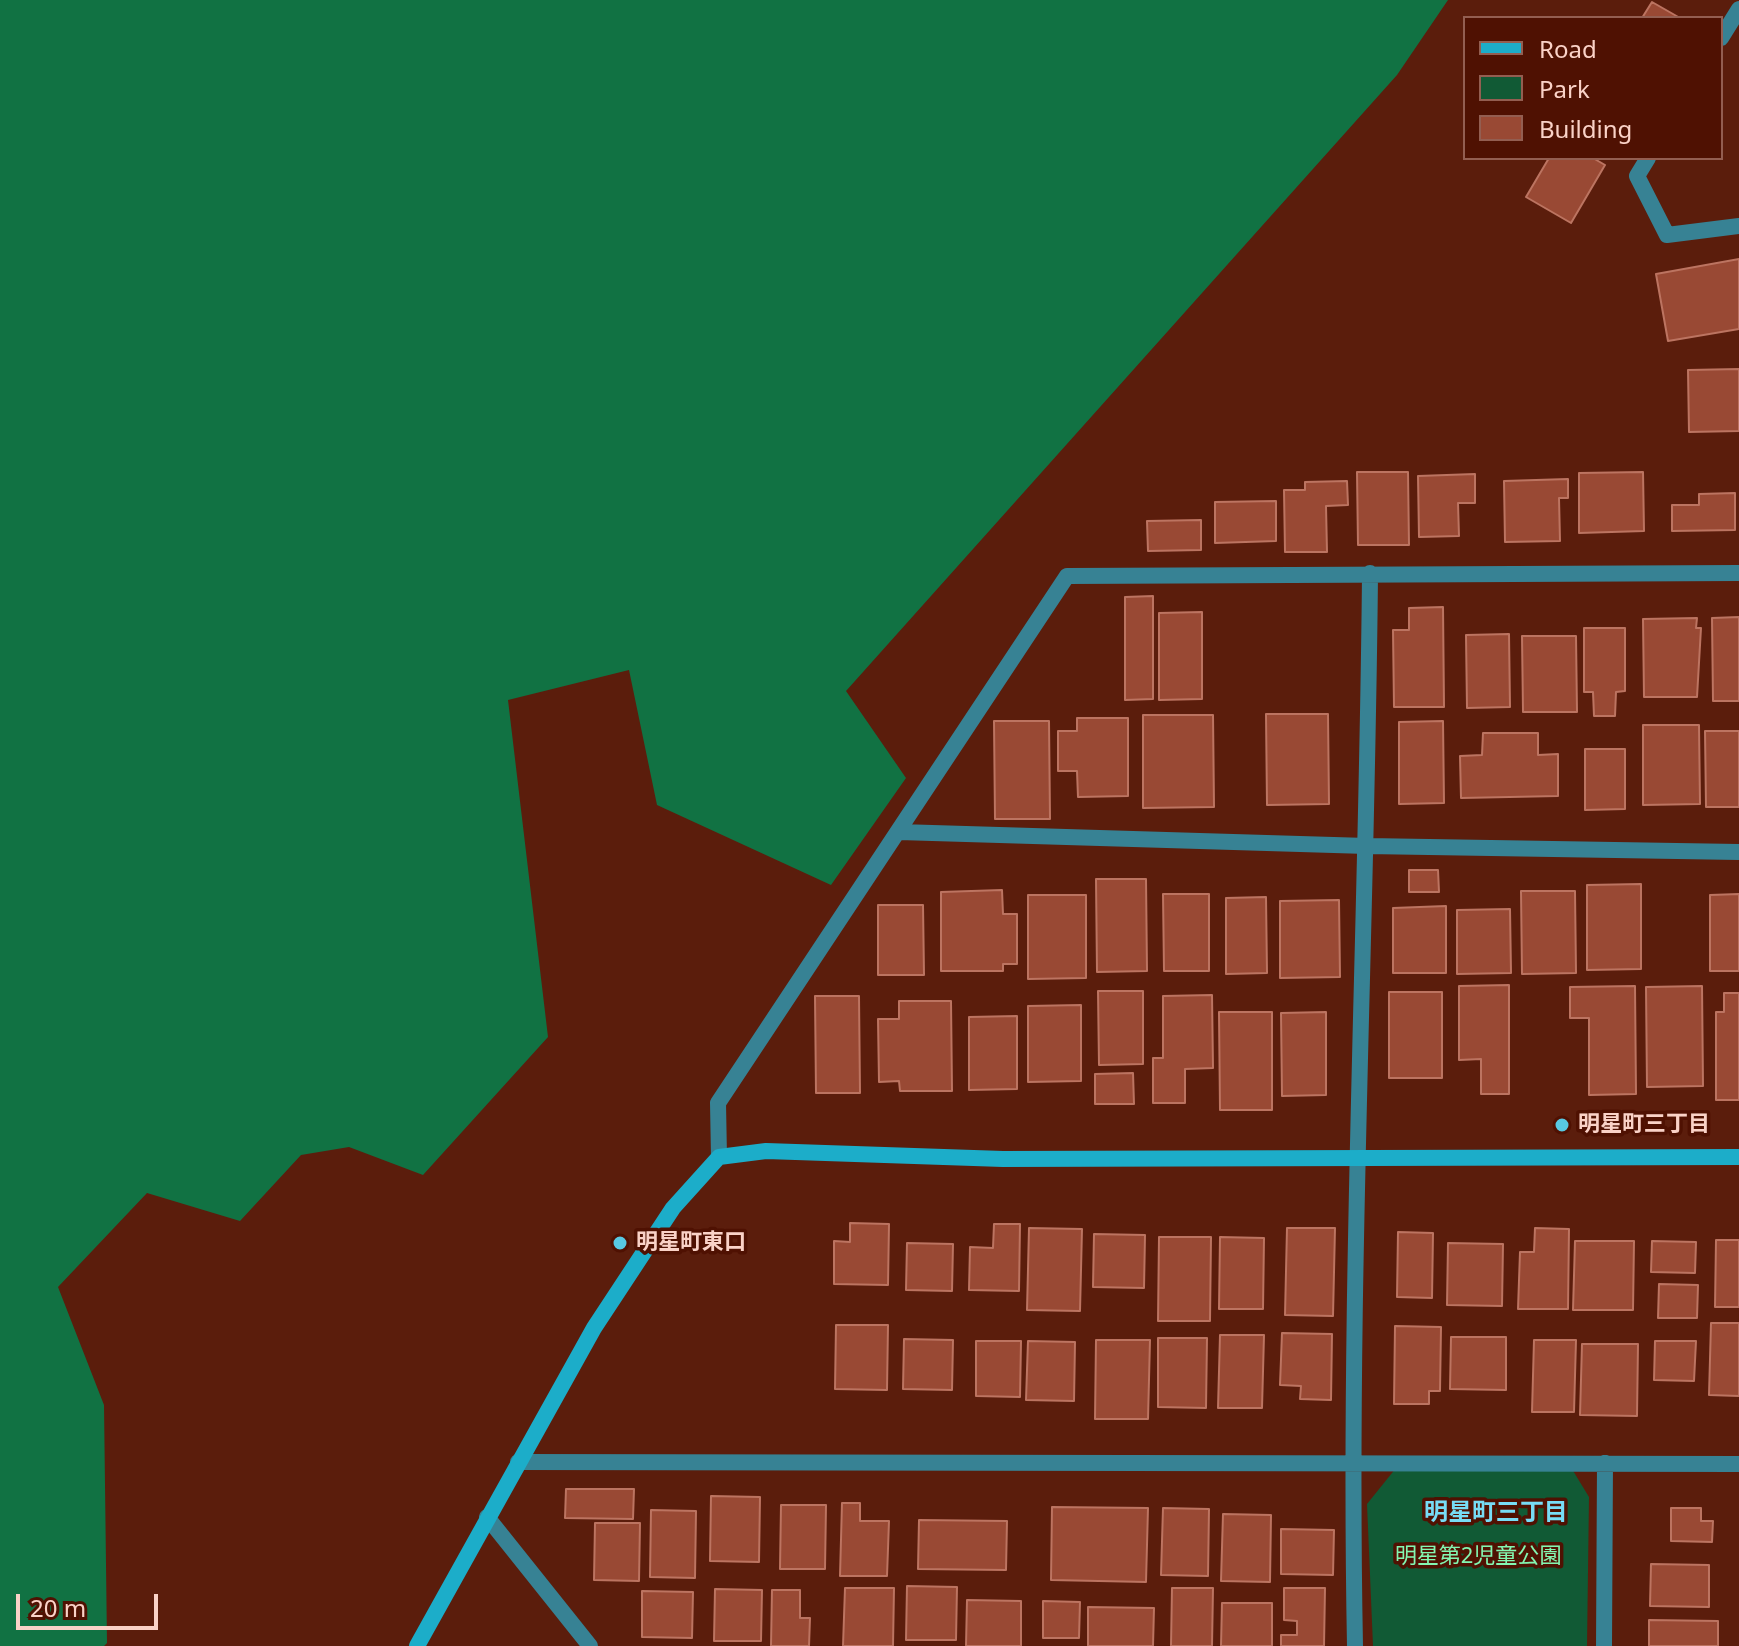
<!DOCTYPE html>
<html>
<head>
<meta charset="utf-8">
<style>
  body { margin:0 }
  #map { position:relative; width:1739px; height:1646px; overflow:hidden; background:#5b1d0c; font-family:"Noto Sans",sans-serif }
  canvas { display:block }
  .legend { position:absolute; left:1463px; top:16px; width:260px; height:144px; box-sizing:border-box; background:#4f1102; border:2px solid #935e51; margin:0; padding:10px 14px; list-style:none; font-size:24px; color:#fad2c7 }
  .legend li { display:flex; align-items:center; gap:16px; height:40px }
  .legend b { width:40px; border:2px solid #935e51 }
  .scale { position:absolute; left:16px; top:1594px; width:142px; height:36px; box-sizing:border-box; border:4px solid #fad2c7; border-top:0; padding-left:10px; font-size:24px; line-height:28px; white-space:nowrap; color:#fad2c7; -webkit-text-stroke:6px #4f1102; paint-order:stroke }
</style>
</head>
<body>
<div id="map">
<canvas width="1739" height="1646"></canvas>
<ul class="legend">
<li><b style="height:10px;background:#1cadc9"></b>Road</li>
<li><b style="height:22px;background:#115a35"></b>Park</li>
<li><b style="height:22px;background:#994934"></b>Building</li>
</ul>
<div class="scale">20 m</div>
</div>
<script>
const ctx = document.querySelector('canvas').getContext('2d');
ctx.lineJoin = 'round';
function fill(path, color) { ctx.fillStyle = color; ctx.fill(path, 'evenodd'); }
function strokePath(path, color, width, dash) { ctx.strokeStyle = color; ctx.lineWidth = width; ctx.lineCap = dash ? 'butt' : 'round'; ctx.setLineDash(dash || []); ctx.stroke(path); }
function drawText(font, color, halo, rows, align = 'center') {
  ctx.font = font + ' "Noto Sans","Noto Sans JP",sans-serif'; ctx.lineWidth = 7; ctx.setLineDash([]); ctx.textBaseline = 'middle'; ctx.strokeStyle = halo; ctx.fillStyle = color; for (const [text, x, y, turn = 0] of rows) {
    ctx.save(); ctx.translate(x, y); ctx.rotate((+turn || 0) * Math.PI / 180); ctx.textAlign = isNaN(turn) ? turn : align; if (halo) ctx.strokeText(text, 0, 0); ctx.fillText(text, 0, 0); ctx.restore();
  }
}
fill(new Path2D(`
  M 1396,1468 L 1572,1469 L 1589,1497 L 1587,1646 L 1373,1646 L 1367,1504 Z`), '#115a35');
fill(new Path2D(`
  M 0,0 L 1448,0 L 1397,75 L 846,691 L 906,778 L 831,885 L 657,805 L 629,670 L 508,700 L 548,1037 L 423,1175 L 349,1147 L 301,1155 L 240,1221 L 147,1193 L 58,1287 L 104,1405 L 107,1643 L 104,1646 L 0,1646 Z`), '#117243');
const building = new Path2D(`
  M 1652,2 L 1680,18 L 1642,18 Z
  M 1549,158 L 1593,158 L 1605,165 L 1571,223 L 1526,197 Z
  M 1739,259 L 1739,329 L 1668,341 L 1656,274 Z
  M 1739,369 L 1739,431 L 1689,432 L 1688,370 Z
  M 1357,472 L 1408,472 L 1409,545 L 1358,545 Z
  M 1643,472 L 1644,531 L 1579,533 L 1579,473 Z
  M 1475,474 L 1475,503 L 1458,503 L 1459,536 L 1419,537 L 1418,476 Z
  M 1568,479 L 1568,498 L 1559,498 L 1560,541 L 1505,542 L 1504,481 Z
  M 1347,481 L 1348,505 L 1326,506 L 1327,552 L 1285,552 L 1284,490 L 1305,490 L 1305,482 Z
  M 1735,493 L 1735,530 L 1672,531 L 1672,505 L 1699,505 L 1699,494 Z
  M 1276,501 L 1276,541 L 1215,543 L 1215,502 Z
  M 1201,520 L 1201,550 L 1148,551 L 1147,521 Z
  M 1153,596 L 1153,699 L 1125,700 L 1125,597 Z
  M 1443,607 L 1444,707 L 1394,707 L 1393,630 L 1409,630 L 1409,608 Z
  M 1202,612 L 1202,699 L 1159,700 L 1159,613 Z
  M 1739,617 L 1739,701 L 1713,701 L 1712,618 Z
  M 1697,618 L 1696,628 L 1701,628 L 1697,697 L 1644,697 L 1643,619 Z
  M 1584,628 L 1625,628 L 1625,691 L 1616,692 L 1615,716 L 1594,716 L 1593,692 L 1584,692 Z
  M 1509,634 L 1510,707 L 1467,708 L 1466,635 Z
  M 1522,636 L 1576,636 L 1577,712 L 1523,712 Z
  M 1266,714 L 1328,714 L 1329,804 L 1267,805 Z
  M 1143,715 L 1213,715 L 1214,807 L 1143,808 Z
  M 1077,718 L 1128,718 L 1128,796 L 1078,797 L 1077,771 L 1058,771 L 1058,731 L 1077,731 Z
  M 994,721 L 1049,721 L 1050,819 L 995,819 Z
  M 1443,721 L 1444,803 L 1399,804 L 1399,722 Z
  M 1643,725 L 1699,725 L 1700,804 L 1643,805 Z
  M 1705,731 L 1739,731 L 1739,807 L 1706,807 Z
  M 1483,733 L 1538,733 L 1538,755 L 1558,754 L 1558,796 L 1461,798 L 1460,756 L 1482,755 Z
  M 1585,749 L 1625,749 L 1625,809 L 1585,810 Z
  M 1409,870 L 1438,870 L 1439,892 L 1409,892 Z
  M 1096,879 L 1146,879 L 1147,971 L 1097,972 Z
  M 1641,884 L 1641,969 L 1587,970 L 1587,885 Z
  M 1002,890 L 1003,914 L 1017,914 L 1017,964 L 1003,964 L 1003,971 L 941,971 L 941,892 Z
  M 1521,891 L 1575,891 L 1576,973 L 1522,974 Z
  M 1163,894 L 1209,894 L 1209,971 L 1164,971 Z
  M 1739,894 L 1739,971 L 1710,971 L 1710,895 Z
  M 1028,895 L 1086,895 L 1086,978 L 1028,979 Z
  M 1266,897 L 1267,973 L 1226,974 L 1226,898 Z
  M 1339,900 L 1340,977 L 1280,978 L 1280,901 Z
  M 878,905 L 923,905 L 924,975 L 878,975 Z
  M 1446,906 L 1446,973 L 1393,973 L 1393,908 Z
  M 1510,909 L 1511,973 L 1457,974 L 1457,910 Z
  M 1509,985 L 1509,1094 L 1481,1094 L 1481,1059 L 1459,1060 L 1459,986 Z
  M 1635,986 L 1636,1094 L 1589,1095 L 1589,1018 L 1570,1018 L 1570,987 Z
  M 1702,986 L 1703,1086 L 1647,1087 L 1646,987 Z
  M 1098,991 L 1143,991 L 1143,1064 L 1099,1065 Z
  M 1389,992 L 1442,992 L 1442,1078 L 1389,1078 Z
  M 1724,993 L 1739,993 L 1739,1100 L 1716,1100 L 1716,1012 L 1724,1012 Z
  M 1212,995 L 1213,1068 L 1185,1069 L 1185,1103 L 1153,1103 L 1153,1058 L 1163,1058 L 1163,996 Z
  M 815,996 L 859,996 L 860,1093 L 816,1093 Z
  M 899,1001 L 951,1001 L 952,1091 L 900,1091 L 899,1081 L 879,1082 L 878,1019 L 899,1019 Z
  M 1081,1005 L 1081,1081 L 1028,1082 L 1028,1006 Z
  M 1219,1012 L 1272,1012 L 1272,1110 L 1220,1110 Z
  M 1326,1012 L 1326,1095 L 1282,1096 L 1281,1013 Z
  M 1017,1016 L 1017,1089 L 969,1090 L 969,1017 Z
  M 1133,1073 L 1134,1104 L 1095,1104 L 1095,1074 Z
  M 850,1223 L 889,1224 L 888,1285 L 834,1284 L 834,1241 L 850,1242 Z
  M 994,1224 L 1020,1224 L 1019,1291 L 969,1290 L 970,1247 L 993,1248 Z
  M 1029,1228 L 1082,1229 L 1080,1311 L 1027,1310 Z
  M 1287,1228 L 1335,1228 L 1333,1316 L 1285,1315 Z
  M 1535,1228 L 1569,1229 L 1568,1309 L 1518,1309 L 1520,1252 L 1534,1252 Z
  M 1398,1232 L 1433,1233 L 1432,1298 L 1397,1297 Z
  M 1094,1234 L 1145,1235 L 1144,1288 L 1093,1287 Z
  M 1159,1237 L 1211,1237 L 1210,1321 L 1158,1321 Z
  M 1220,1237 L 1264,1238 L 1263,1309 L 1219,1309 Z
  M 1716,1240 L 1739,1240 L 1739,1307 L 1715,1307 Z
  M 1575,1241 L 1634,1241 L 1633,1310 L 1573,1310 Z
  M 1652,1241 L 1696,1242 L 1695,1273 L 1651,1272 Z
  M 907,1243 L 953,1244 L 952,1291 L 906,1290 Z
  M 1448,1243 L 1503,1244 L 1502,1306 L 1447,1305 Z
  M 1659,1284 L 1698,1285 L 1697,1318 L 1658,1318 Z
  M 1711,1323 L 1739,1323 L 1739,1396 L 1709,1395 Z
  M 836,1325 L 888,1325 L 887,1390 L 835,1389 Z
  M 1395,1326 L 1441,1327 L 1440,1391 L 1429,1391 L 1429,1404 L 1394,1404 Z
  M 1282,1333 L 1332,1334 L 1331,1400 L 1300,1399 L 1301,1386 L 1280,1385 Z
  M 1220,1335 L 1264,1335 L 1262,1408 L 1218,1408 Z
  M 1451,1337 L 1506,1337 L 1506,1390 L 1450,1389 Z
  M 1158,1338 L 1207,1338 L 1206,1408 L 1158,1407 Z
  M 904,1339 L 953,1340 L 952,1390 L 903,1389 Z
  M 1096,1340 L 1150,1340 L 1148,1419 L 1095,1419 Z
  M 1534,1340 L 1576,1340 L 1574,1412 L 1532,1412 Z
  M 976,1341 L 1021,1341 L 1020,1397 L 976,1396 Z
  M 1028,1341 L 1075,1342 L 1074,1401 L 1026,1400 Z
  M 1655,1341 L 1696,1341 L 1694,1381 L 1654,1380 Z
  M 1582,1344 L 1638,1344 L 1637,1416 L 1580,1415 Z
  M 566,1489 L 634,1489 L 633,1519 L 565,1518 Z
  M 711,1496 L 760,1497 L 759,1562 L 710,1561 Z
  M 842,1503 L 860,1503 L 860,1521 L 889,1521 L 887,1576 L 840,1576 Z
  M 781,1505 L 826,1505 L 825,1569 L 780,1569 Z
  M 1052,1507 L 1148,1508 L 1146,1582 L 1051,1580 Z
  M 1163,1508 L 1209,1509 L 1208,1576 L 1161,1575 Z
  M 1671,1508 L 1701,1508 L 1701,1521 L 1713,1521 L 1712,1542 L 1671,1541 Z
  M 651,1510 L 696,1511 L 695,1578 L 650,1577 Z
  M 1223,1514 L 1271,1515 L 1270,1582 L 1221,1581 Z
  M 919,1520 L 1007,1521 L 1006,1570 L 918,1569 Z
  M 595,1523 L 640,1523 L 639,1581 L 594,1580 Z
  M 1281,1529 L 1334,1530 L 1333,1575 L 1281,1574 Z
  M 1651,1564 L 1709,1565 L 1709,1607 L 1650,1606 Z
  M 907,1586 L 957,1587 L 956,1640 L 906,1640 Z
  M 845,1588 L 894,1588 L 893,1646 L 843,1646 Z
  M 1172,1588 L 1213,1588 L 1212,1646 L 1171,1646 Z
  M 1284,1588 L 1325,1588 L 1324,1646 L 1281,1646 L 1281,1635 L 1297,1635 L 1297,1621 L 1284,1620 Z
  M 715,1589 L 762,1590 L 761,1641 L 714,1641 Z
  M 772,1590 L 800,1590 L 800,1618 L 810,1618 L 809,1646 L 771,1646 Z
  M 642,1591 L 693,1592 L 692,1638 L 642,1637 Z
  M 967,1600 L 1021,1601 L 1021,1646 L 966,1646 Z
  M 1043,1601 L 1080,1602 L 1079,1638 L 1043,1638 Z
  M 1222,1603 L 1272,1603 L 1272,1646 L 1221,1646 Z
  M 1088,1607 L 1154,1608 L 1153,1646 L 1088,1646 Z
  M 1649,1620 L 1718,1621 L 1718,1646 L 1649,1646 Z`);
fill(building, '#994934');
strokePath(building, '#bc7461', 2);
strokePath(new Path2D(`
  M 1721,38 L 1739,9
  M 1648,158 L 1637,176 L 1667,235 L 1739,226
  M 899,832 L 1367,846 L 1739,852
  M 719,1157 L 718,1103 L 1067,576 L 1739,573
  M 518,1462 L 1739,1464
  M 487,1517 L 590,1646
  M 1355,1646 C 1348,1288 1367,930 1370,573
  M 1604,1646 L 1605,1463`), '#378294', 16);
strokePath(new Path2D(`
  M 417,1646 L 594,1328 L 673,1208 L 719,1157 L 766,1151 L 1003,1159 L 1739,1157`), '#1cadc9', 16);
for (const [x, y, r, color] of [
  [1562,1125,8,"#58c9e3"],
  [620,1243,8,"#58c9e3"]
]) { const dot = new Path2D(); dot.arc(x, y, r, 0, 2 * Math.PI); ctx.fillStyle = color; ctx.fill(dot); strokePath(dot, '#4f1102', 3); }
drawText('bold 22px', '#fad2c7', '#4f1102', [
  ["明星町三丁目",1578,1125],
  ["明星町東口",636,1243]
], 'left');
drawText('22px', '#83f6b1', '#4f1102', [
  ["明星第2児童公園",1478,1557]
]);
drawText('bold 24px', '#77dcf5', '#4f1102', [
  ["明星町三丁目",1496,1513]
]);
</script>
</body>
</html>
